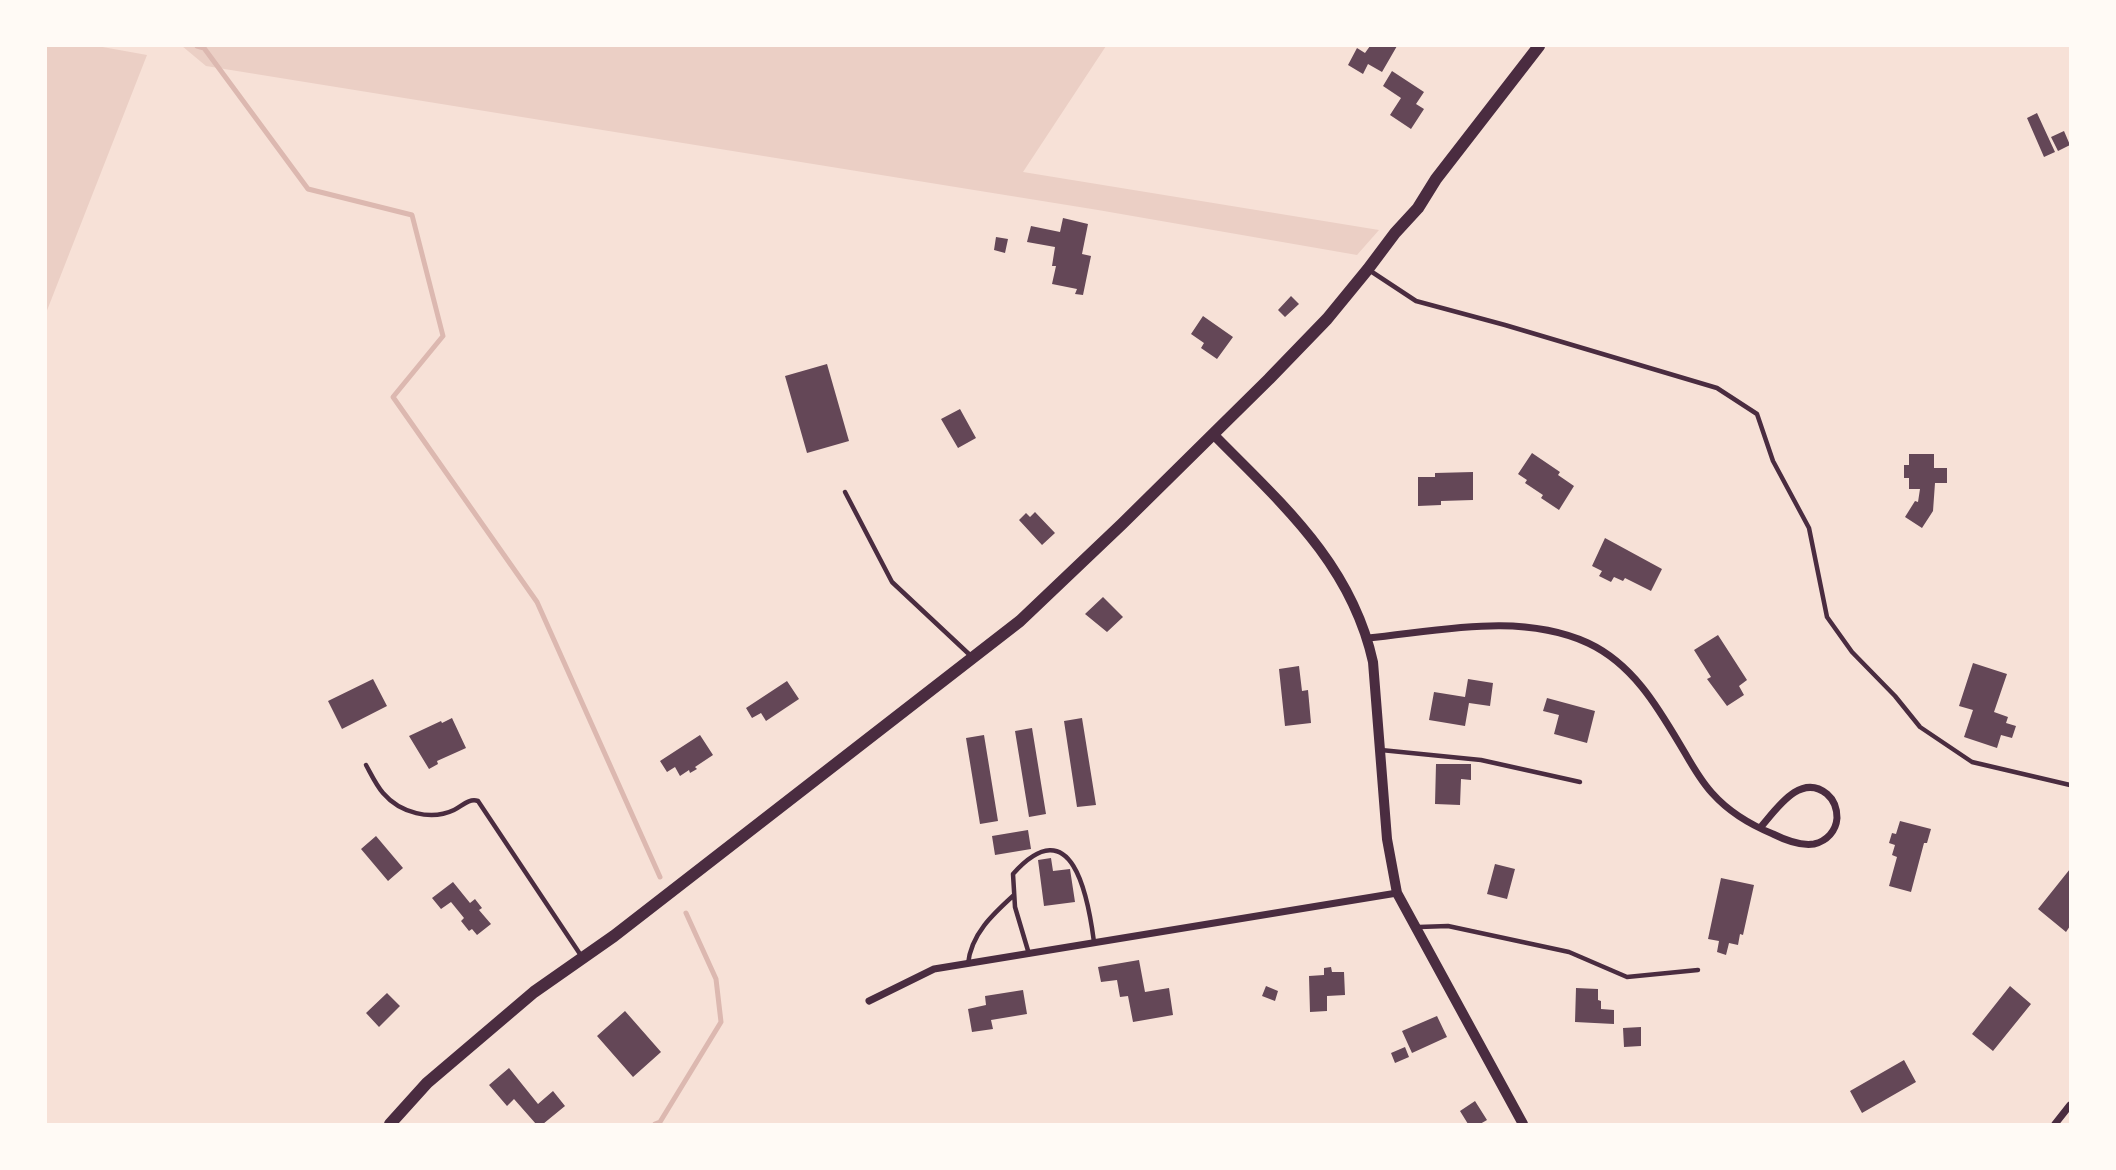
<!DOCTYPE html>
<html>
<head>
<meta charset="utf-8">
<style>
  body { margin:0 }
  #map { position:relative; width:2116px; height:1170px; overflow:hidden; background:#f7e1d7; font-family:"DejaVu Sans",sans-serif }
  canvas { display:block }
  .frame { position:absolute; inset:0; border:47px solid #fffaf5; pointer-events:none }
</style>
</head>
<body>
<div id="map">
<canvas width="2116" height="1170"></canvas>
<div class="frame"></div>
</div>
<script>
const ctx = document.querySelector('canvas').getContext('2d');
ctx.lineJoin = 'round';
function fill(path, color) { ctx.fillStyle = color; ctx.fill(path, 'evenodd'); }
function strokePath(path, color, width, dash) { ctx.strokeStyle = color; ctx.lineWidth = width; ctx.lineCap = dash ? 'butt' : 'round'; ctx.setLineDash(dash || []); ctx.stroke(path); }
fill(new Path2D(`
  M 46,46 L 97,46 L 147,55 L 46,313 Z
  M 182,46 L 1106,46 L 1023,172 L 1379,230 L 1357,255 L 1098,210 L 206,66 Z`), '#ebcfc5');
strokePath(new Path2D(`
  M 197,46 L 204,48 L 308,189 L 412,215 L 443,336 L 393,397 L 537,602 L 660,877
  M 655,1124 L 660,1122 L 721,1022 L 716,979 L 686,913`), '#dcb8b0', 5);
fill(new Path2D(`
  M 1370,46 L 1397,46 L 1382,72 L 1368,64 L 1363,74 L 1348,65 L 1357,48 L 1365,53 Z
  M 1392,71 L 1424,92 L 1416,104 L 1424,109 L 1411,129 L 1390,115 L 1401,98 L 1383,86 Z
  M 2037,113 L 2055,152 L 2044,157 L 2027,118 Z
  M 2064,131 L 2070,145 L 2058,151 L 2051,137 Z
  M 1063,218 L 1088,224 L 1082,254 L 1091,256 L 1083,295 L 1075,294 L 1077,289 L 1052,284 L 1056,266 L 1052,266 L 1055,247 L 1027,242 L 1031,226 L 1060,232 Z
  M 996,237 L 1008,239 L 1005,253 L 994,250 Z
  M 1291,296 L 1299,304 L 1285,317 L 1278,310 Z
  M 1203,316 L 1233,337 L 1217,359 L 1201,348 L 1204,343 L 1191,334 Z
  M 827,364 L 849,441 L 807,453 L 785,376 Z
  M 960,409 L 976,438 L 958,448 L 941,419 Z
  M 1532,453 L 1560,472 L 1558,475 L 1574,486 L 1559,510 L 1541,498 L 1543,495 L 1525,483 L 1527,480 L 1518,474 Z
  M 1909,454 L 1934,454 L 1934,468 L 1947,468 L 1947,483 L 1935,483 L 1933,511 L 1922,528 L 1905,517 L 1915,501 L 1918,502 L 1920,489 L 1909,489 L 1909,478 L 1904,478 L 1904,465 L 1909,465 Z
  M 1473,472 L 1473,500 L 1441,501 L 1441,505 L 1418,506 L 1418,477 L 1435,477 L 1435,473 Z
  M 1035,512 L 1055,533 L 1042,545 L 1019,520 L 1026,513 L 1030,517 Z
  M 1605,538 L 1662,569 L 1651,591 L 1625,578 L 1623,581 L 1614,577 L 1611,582 L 1599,576 L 1602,571 L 1592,566 Z
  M 1103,597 L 1123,617 L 1107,632 L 1085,614 Z
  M 1718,635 L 1747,680 L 1739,686 L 1744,695 L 1727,706 L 1707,679 L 1711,677 L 1694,650 Z
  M 1973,663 L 2007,674 L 1994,712 L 2008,717 L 2006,723 L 2016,726 L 2012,738 L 2001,735 L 1997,748 L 1964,737 L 1973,710 L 1959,706 Z
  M 1299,666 L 1302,691 L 1308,690 L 1311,723 L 1285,726 L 1279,669 Z
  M 373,679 L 387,706 L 342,729 L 328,701 Z
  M 1468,679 L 1493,683 L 1490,706 L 1469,703 L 1465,726 L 1429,720 L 1434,692 L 1465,697 Z
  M 787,681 L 799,699 L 766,721 L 761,713 L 752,718 L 746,708 Z
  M 1547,698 L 1595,711 L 1587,743 L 1554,734 L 1559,715 L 1543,711 Z
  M 452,718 L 466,748 L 437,761 L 438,764 L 429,769 L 409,736 L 441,721 L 442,723 Z
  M 1082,718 L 1096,805 L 1077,807 L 1064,721 Z
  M 1032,728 L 1046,814 L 1029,817 L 1015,731 Z
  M 700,735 L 713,755 L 695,767 L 697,769 L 690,773 L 689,770 L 680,776 L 675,767 L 667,772 L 660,761 Z
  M 984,735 L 998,821 L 980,824 L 966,738 Z
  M 1436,764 L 1471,764 L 1471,780 L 1461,779 L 1460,805 L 1435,804 Z
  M 1900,821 L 1931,829 L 1927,843 L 1924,843 L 1911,892 L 1889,886 L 1897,857 L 1892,855 L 1895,845 L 1889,843 L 1892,833 L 1896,834 Z
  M 1028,830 L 1031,849 L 995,855 L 992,836 Z
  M 376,836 L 403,868 L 388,881 L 361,849 Z
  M 1051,858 L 1053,871 L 1070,869 L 1075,902 L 1044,906 L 1038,860 Z
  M 1495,864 L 1515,869 L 1507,899 L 1487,894 Z
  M 2070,869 L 2070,926 L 2066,932 L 2038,909 Z
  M 1721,878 L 1754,885 L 1743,935 L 1740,934 L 1738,945 L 1729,943 L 1726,955 L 1717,952 L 1719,941 L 1708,939 Z
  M 453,882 L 470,903 L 475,899 L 482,908 L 479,910 L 491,924 L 477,935 L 472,929 L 469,931 L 461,921 L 464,918 L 451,902 L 441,909 L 432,898 Z
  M 1139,960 L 1145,992 L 1169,988 L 1173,1015 L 1133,1022 L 1128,996 L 1120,997 L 1117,980 L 1101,982 L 1098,967 Z
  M 1331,967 L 1332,972 L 1344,972 L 1345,995 L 1327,996 L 1327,1011 L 1310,1012 L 1309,976 L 1324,975 L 1324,968 Z
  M 1266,986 L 1278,991 L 1275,1001 L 1262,996 Z
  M 2010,986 L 2031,1004 L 1993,1051 L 1972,1034 Z
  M 1576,988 L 1598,989 L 1598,1000 L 1601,1001 L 1601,1009 L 1614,1010 L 1614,1024 L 1575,1022 Z
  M 1023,990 L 1027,1014 L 991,1020 L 993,1029 L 972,1032 L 968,1009 L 986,1005 L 985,996 Z
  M 387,993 L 400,1006 L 379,1027 L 366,1013 Z
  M 625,1011 L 661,1052 L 633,1077 L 597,1036 Z
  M 1437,1016 L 1447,1037 L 1412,1053 L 1402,1031 Z
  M 1641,1027 L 1641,1046 L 1624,1047 L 1623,1028 Z
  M 1405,1047 L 1409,1057 L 1395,1063 L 1391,1053 Z
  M 1904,1060 L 1916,1082 L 1862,1113 L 1850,1091 Z
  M 509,1068 L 538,1104 L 553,1091 L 565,1106 L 543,1124 L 536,1124 L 514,1099 L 507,1106 L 489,1085 Z
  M 1475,1101 L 1487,1120 L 1480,1124 L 1468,1124 L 1460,1111 Z`), '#644757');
strokePath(new Path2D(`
  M 1369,270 L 1416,301 L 1505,325 L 1717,388 L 1757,414 L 1773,461 L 1809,528 L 1827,617 L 1852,652 L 1895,696 L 1920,727 L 1972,762 L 2070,785
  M 845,492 L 892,582 L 971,656
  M 1381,750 L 1481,760 L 1580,782
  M 366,765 C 371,774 376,785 383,793 C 400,813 431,821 454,810 C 462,806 469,798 478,801 L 582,957
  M 1419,927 L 1448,926 L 1569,952 L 1627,977 L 1698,970
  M 1029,954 L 1015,907 L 1013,874 C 1072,808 1088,896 1094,942
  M 968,964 C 971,934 993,914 1014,895`), '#4a2c40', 4.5);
strokePath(new Path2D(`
  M 1368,638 C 1440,631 1520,612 1588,643 C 1635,665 1660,711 1685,753 C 1693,767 1701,781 1712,793 C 1728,811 1751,825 1773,834 C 1785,840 1801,846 1814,844 C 1827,841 1836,831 1837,818 C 1837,809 1834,800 1827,794 C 1800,772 1776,810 1760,828
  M 869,1001 L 934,969 L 1397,893
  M 2055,1124 L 2070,1105`), '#4a2c40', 7);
strokePath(new Path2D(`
  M 1213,434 C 1281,503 1351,563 1373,662 L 1387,839 L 1397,893 L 1523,1124`), '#4a2c40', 10);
strokePath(new Path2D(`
  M 390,1124 L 427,1083 L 534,992 L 614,936 L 1020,621 L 1122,524 L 1269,379 L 1327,319 L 1368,269 L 1395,233 L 1418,208 L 1436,179 L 1539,46`), '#4a2c40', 12);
</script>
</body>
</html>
